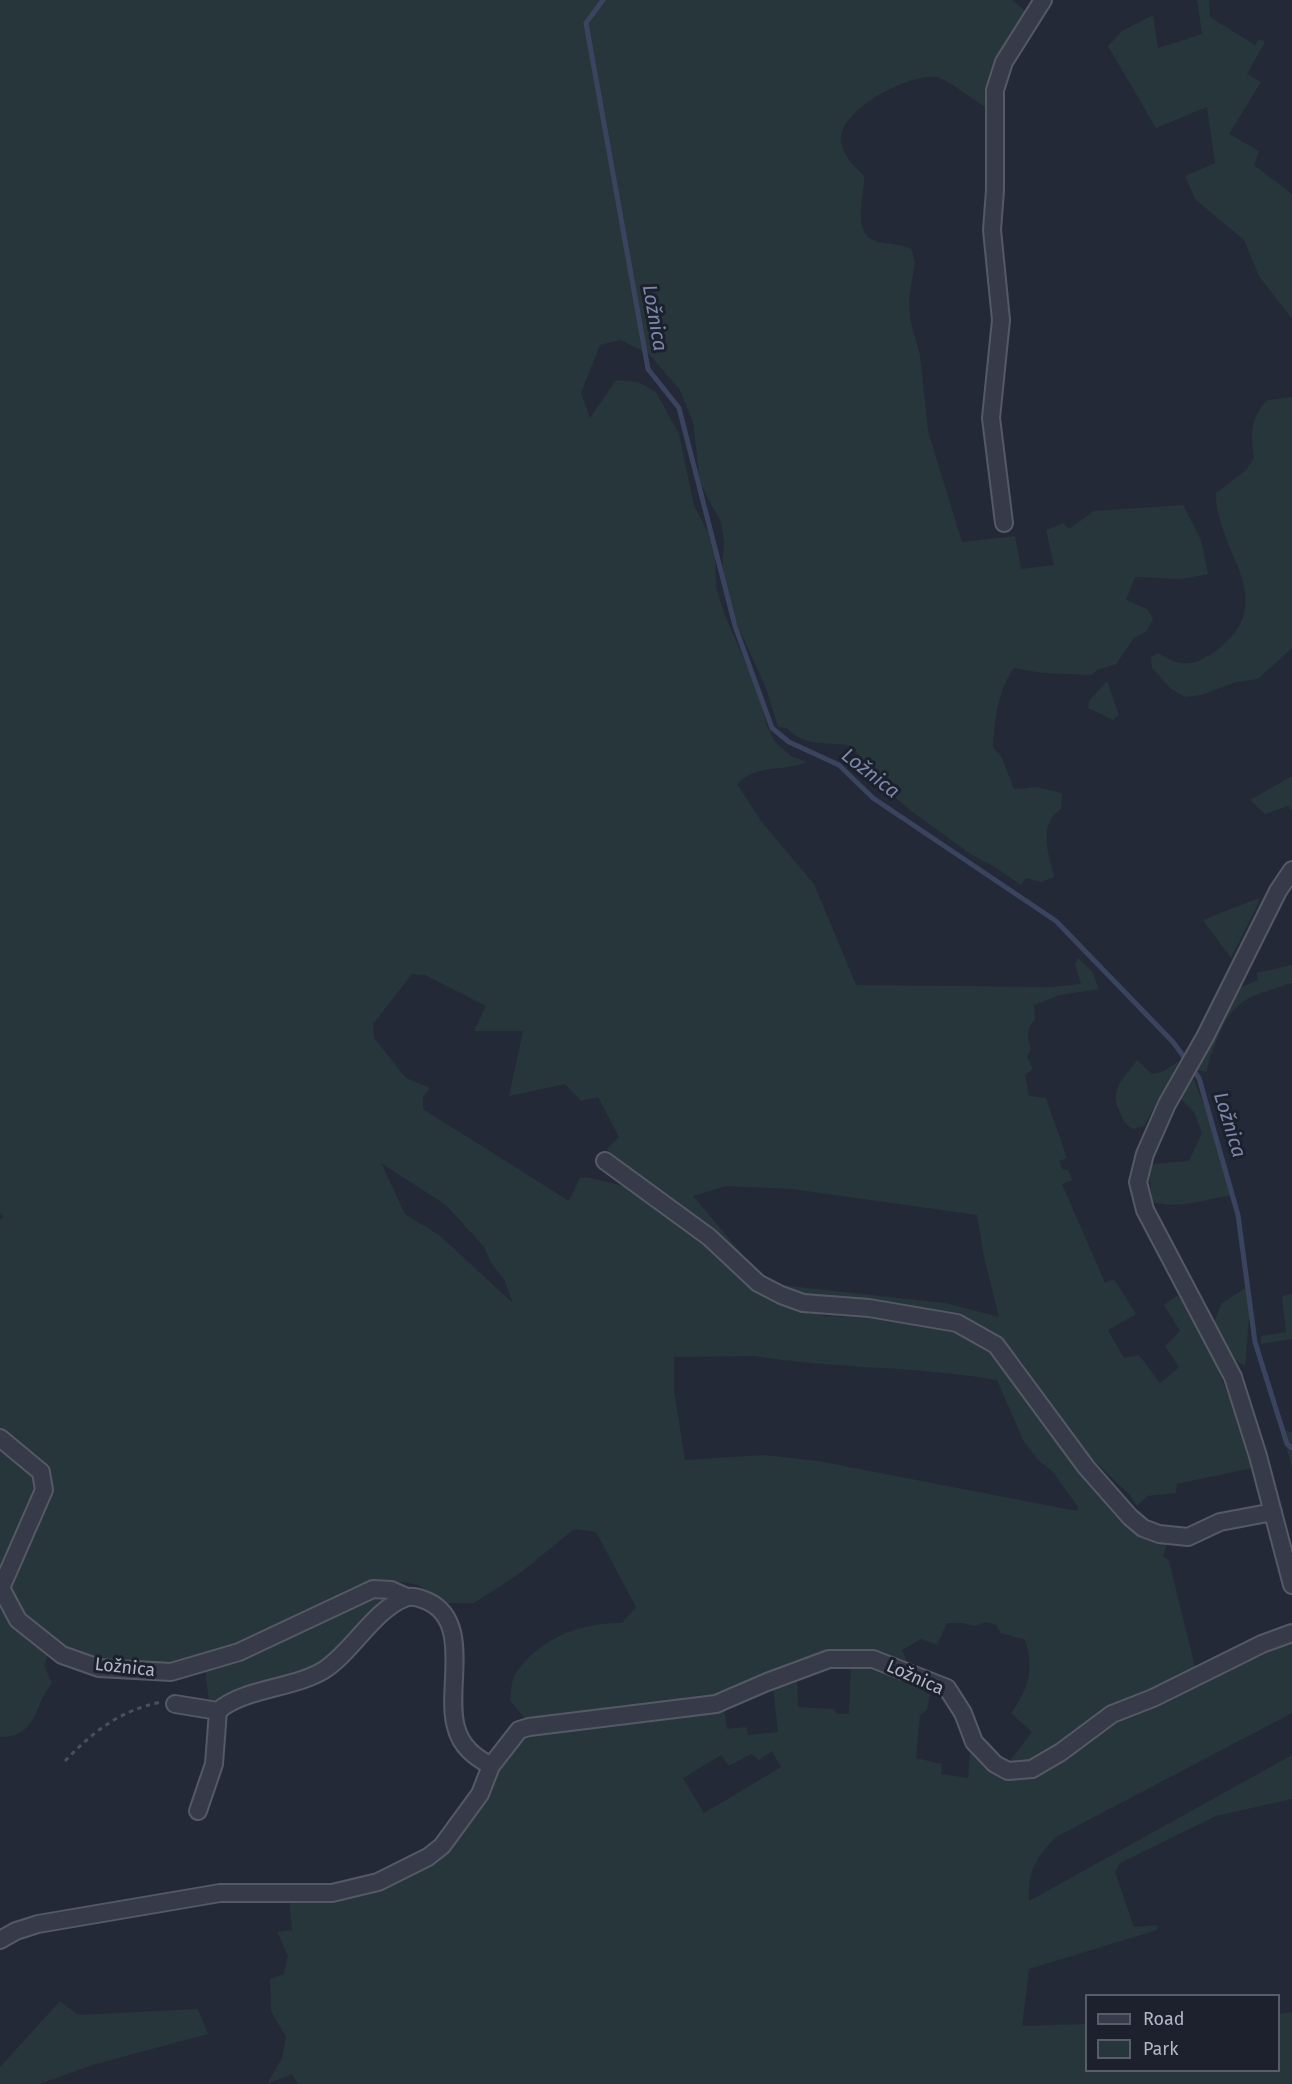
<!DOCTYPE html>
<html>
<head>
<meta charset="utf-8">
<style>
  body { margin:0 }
  #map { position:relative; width:1292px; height:2084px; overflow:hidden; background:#242938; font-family:"Fira Sans",sans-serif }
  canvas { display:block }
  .legend { position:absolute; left:1085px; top:1994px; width:195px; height:78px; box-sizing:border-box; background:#1c212d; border:2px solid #585d69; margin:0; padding:8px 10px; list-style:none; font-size:18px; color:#b2b6c4 }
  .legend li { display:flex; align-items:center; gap:12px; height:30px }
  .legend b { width:30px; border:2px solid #585d69 }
</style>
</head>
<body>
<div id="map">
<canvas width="1292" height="2084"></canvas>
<ul class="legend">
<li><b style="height:8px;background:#373b49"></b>Road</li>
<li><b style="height:16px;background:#27363a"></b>Park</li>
</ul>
</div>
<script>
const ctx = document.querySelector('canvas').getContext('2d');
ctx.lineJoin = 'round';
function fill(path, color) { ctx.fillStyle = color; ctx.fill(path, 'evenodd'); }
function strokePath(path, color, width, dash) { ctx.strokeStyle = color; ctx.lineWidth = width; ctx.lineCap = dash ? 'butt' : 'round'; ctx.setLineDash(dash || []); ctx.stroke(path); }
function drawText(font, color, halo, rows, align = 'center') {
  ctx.font = font + ' "Fira Sans",sans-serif'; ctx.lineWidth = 6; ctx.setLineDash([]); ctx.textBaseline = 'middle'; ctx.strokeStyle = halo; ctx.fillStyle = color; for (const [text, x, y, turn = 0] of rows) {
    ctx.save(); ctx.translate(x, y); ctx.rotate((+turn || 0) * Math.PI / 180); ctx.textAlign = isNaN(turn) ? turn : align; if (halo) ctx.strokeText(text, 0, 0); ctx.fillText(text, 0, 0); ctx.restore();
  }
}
fill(new Path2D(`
  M 0,0 L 1012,0 L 1029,14 L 992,112 C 982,105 946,79 937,77 C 909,73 837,110 841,142 C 843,156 855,167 864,176 C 865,194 851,233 875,241 C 887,245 901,243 911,249 L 915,261 L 909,299 L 910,319 L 920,355 L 928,431 L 962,542 L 1015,536 L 1021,569 L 1054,565 L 1046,530 L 1063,523 L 1069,529 L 1094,511 L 1183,505 L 1201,540 L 1208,574 L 1182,579 L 1135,577 L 1126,600 L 1147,609 L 1153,619 L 1146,632 L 1134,638 L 1116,664 L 1097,670 L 1091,675 L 1042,673 L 1014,668 C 997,692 995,719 993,747 L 1002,758 L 1014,789 L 1037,787 L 1062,793 L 1061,809 C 1037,825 1049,854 1054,877 L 1041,882 L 1026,878 L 1021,885 L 995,867 L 972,855 L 911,811 L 877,781 L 852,746 C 830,741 804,748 787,728 L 778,727 L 766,688 L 731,611 L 722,573 L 724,542 L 721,522 L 700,483 L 693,422 L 680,390 L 648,353 L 620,340 L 600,345 L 581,393 L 590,418 L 616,380 L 638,382 L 656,392 L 679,434 L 694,506 L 708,532 L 715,555 L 716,588 L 724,613 L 759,694 L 767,726 L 775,742 L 791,756 L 807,762 C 784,772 756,764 737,784 L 761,821 L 814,884 L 856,985 L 1051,987 L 1081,984 L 1075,965 L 1078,958 L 1092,971 L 1099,989 L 1060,995 L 1034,1005 L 1035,1019 C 1027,1029 1026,1036 1031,1048 L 1027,1057 L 1033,1069 L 1025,1075 L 1029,1096 L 1046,1098 L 1067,1158 L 1059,1161 L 1063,1170 L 1068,1170 L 1072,1180 L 1062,1184 L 1105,1283 L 1114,1279 L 1136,1314 L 1108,1330 L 1124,1358 L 1139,1355 L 1160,1383 L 1179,1367 L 1165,1346 L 1180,1331 L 1164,1305 L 1178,1295 C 1215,1354 1233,1402 1252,1468 L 1177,1484 L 1176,1493 L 1147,1496 L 1137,1506 L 1130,1495 L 1089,1456 L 1018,1357 L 999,1337 L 928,1308 L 861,1304 L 779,1291 L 628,1170 L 607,1149 L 619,1137 L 598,1097 L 581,1101 L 565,1084 L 509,1096 L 523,1031 L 474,1031 L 486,1006 L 425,975 L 412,974 L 373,1024 L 374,1038 L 406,1078 L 430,1088 L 423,1097 L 423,1109 L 569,1201 L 580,1178 L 586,1177 L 632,1188 L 786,1305 L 825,1316 L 935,1321 L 991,1345 L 1073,1457 L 1168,1539 L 1163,1556 L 1169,1561 L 1197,1675 L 1034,1765 L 1008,1767 L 986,1745 L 1009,1762 L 1032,1732 L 1011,1713 C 1028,1691 1035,1667 1025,1640 L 1001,1633 L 996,1625 L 986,1622 L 975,1626 L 963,1623 L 947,1623 L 937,1645 L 921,1639 L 902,1650 L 912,1673 L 867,1652 L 727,1695 L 527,1721 L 510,1700 C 511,1693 511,1683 514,1677 C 535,1639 582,1622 622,1623 L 636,1607 L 596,1532 L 574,1529 L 519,1574 L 474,1603 L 448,1603 L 418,1585 L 402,1582 L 363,1584 L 344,1591 L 318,1609 L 208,1658 L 182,1663 L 98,1662 L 74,1651 L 47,1635 L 14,1606 L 8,1581 C 17,1561 58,1490 51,1471 C 45,1457 12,1439 0,1431 L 0,1219 L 4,1217 L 0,1213 ZM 381,1163 L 446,1205 L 484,1247 L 491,1263 L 504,1279 L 513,1303 L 439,1235 L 405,1214 ZM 726,1186 L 792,1189 L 977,1215 L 984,1257 L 999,1317 L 945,1303 L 770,1284 L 758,1273 L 693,1196 ZM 754,1356 C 835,1369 917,1366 997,1380 L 1023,1440 L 1038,1460 L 1053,1472 L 1078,1507 L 1077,1511 L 818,1461 L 764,1455 L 685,1460 L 674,1390 L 674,1357 Z
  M 1197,0 L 1209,0 L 1210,17 L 1255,45 L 1259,39 L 1265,42 L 1247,74 L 1261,82 L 1229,134 L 1259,151 L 1254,165 L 1292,194 L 1292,319 L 1259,276 L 1244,240 L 1195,199 L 1185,176 L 1215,163 L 1207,107 L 1156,128 L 1108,46 L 1122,31 L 1153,15 L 1158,48 L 1202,34 Z
  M 1292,397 L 1292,648 L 1258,679 L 1236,682 L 1201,695 L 1185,697 L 1170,688 L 1152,668 L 1151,657 L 1158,653 C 1180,667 1191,667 1213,653 C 1285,602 1216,554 1216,493 L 1246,470 L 1254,458 C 1251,432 1249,421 1267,400 Z
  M 1107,681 L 1119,715 L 1113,720 L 1088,708 L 1089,701 Z
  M 1292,776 L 1292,811 L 1288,806 L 1265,814 L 1250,800 Z
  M 1259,898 L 1258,904 L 1231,958 L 1203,920 Z
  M 1292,965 L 1292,983 C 1251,997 1234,996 1217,1040 C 1213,1050 1208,1060 1207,1072 L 1195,1070 L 1235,990 L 1258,980 L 1257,973 Z
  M 1137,1060 L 1152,1074 L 1164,1071 L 1179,1061 L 1144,1126 L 1133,1129 C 1124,1124 1123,1119 1119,1110 C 1109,1089 1125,1077 1137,1060 Z
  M 1192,1075 L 1205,1108 L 1232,1195 C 1202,1200 1183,1209 1152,1202 L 1149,1173 L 1152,1164 L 1189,1161 L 1202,1133 L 1194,1112 L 1180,1098 Z
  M 1247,1287 L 1250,1308 L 1245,1366 L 1234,1359 L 1214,1323 L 1221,1304 Z
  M 1292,1294 L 1292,1339 L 1261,1344 L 1261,1336 L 1286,1332 L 1282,1296 Z
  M 1282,1430 L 1292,1432 L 1292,1468 Z
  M 0,1444 C 9,1451 24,1457 31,1466 C 51,1489 13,1546 0,1568 Z
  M 382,1593 L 388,1599 L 317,1668 L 209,1702 L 205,1670 L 215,1670 Z
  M 0,1608 L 13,1625 L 49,1652 L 44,1666 L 52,1683 C 33,1706 38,1737 0,1737 Z
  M 1292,1643 L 1292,1713 L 1056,1837 C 1035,1859 1028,1870 1029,1901 L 1292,1755 L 1292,1799 L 1216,1816 L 1120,1863 L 1115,1872 L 1134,1927 L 1157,1925 L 1157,1930 L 1029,1969 L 1022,2026 L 1086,2024 L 1086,2070 L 1278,2070 L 1279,2014 L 1292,2012 L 1292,2084 L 298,2084 L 292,2074 L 267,2084 L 282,2058 L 286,2037 L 271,2011 L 270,1979 L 284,1974 L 288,1956 L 277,1932 L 292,1930 L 289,1897 L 414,1870 L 523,1731 L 724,1708 L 727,1729 L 746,1727 L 748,1735 L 778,1732 L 773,1687 L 797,1675 L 798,1707 L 834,1709 L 837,1714 L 849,1714 L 851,1663 C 880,1662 907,1679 930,1695 L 927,1710 L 920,1715 L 916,1758 L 942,1764 L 941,1774 L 968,1778 L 970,1753 L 982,1764 L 1009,1775 L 1108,1721 ZM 772,1751 L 781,1767 L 704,1813 L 683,1778 L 721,1755 L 729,1766 L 751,1754 L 759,1760 Z
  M 60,2001 L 78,2015 L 198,2009 L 208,2034 L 92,2065 L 40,2084 L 0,2084 L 0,2067 Z`), '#27363a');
strokePath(new Path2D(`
  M 603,0 L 586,23 L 648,369 L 679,408 L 735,626 L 772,728 L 789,742 L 839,765 L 873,798 L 1056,921 L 1173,1042 L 1187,1061
  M 1192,1068 L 1199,1078 L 1238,1215 L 1255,1342 L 1287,1444 L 1292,1448`), '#3a445f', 5);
const minor = new Path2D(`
  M 1004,523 L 991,418 L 1001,320 L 992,230 L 995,190 L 995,90 L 1004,62 L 1043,0
  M 1292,870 L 1278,891 L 1205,1037 L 1167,1104 L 1145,1154 L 1138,1182 L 1145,1210 L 1233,1377 L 1258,1456 L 1292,1585
  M 605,1161 L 709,1237 L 758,1283 L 781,1295 L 803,1303 L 869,1308 L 957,1323 L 996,1345 L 1086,1467 L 1130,1517 L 1143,1528 L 1159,1534 L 1188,1537 L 1220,1522 L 1273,1512
  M 0,1438 L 41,1472 L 44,1490 L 1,1588 L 18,1620 L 62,1655 L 99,1668 L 171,1672 L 239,1652 L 373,1589 L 391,1590 L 407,1597
  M 175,1704 L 218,1711
  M 198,1811 L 214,1764 L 218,1711 C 244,1688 293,1689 324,1670 C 352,1652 374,1610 405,1598 C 412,1595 420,1598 427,1601 C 473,1621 445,1690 456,1727 C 461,1747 475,1757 491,1766
  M 0,1940 L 16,1931 L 38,1924 L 220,1893 L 332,1893 L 378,1882 L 428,1857 L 442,1846 L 480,1794 L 491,1766 L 519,1730 L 529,1727 L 716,1704 L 767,1682 L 829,1659 L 873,1659 L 947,1688 L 963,1713 L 974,1742 L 995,1764 L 1008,1771 L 1032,1769 L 1061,1752 L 1112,1714 L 1153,1698 L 1262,1644 L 1292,1633`);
strokePath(minor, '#555966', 20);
strokePath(new Path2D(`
  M 65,1761 C 94,1731 119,1711 161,1702`), '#455358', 3, [4.5, 4.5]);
strokePath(minor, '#373b49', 16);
drawText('18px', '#b2b6c4', '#1c212d', [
  ["Ložnica",125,1668,6],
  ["Ložnica",915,1678,24]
]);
drawText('italic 20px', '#7c88aa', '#1c212d', [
  ["Ložnica",654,318,80],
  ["Ložnica",870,774,38],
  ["Ložnica",1229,1125,73]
]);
</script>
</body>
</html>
